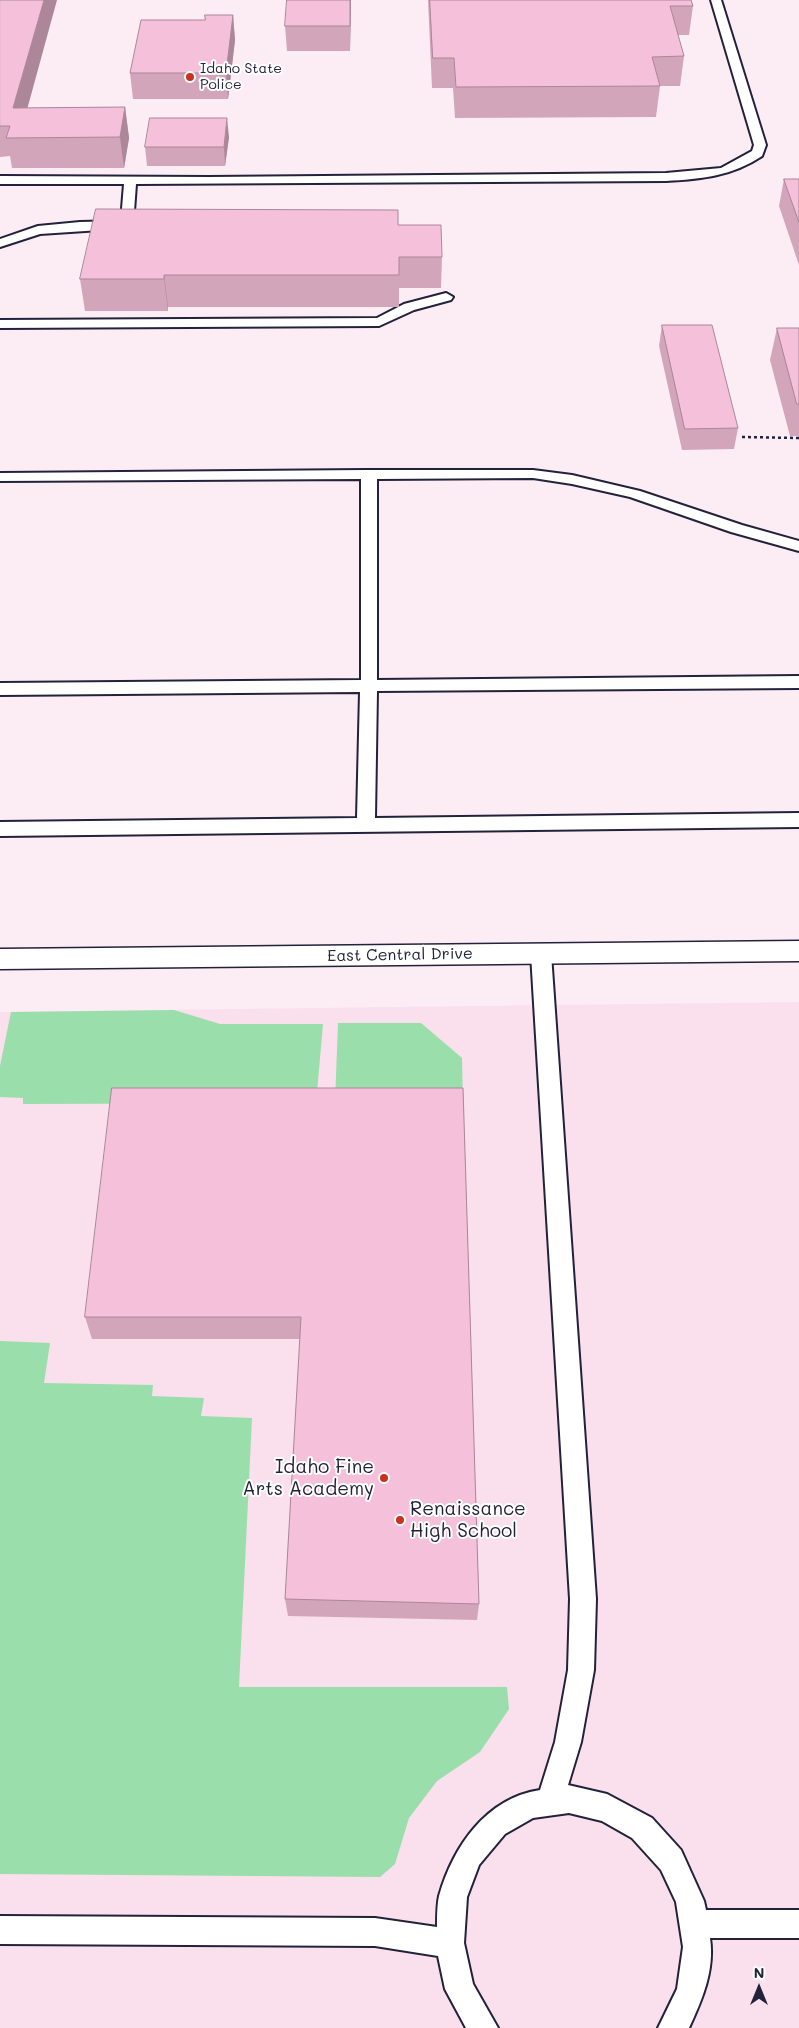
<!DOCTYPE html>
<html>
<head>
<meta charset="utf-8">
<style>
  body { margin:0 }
  #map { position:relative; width:799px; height:2028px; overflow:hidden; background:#fcecf4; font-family:Mali,sans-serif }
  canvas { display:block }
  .north { position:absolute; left:734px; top:1963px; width:50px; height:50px; -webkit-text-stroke:4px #fff; paint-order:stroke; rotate:0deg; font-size:14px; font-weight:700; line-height:20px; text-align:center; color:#22223b }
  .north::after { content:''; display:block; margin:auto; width:18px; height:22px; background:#22223b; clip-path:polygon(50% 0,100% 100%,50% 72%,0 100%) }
</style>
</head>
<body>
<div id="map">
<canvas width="799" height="2028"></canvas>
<div class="north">N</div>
</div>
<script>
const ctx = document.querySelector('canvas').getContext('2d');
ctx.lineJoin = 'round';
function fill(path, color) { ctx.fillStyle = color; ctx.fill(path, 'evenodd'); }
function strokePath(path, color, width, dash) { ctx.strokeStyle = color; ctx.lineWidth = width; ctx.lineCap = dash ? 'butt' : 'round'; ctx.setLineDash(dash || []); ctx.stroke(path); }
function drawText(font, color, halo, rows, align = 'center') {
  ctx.font = font + ' Mali,sans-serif'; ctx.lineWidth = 4; ctx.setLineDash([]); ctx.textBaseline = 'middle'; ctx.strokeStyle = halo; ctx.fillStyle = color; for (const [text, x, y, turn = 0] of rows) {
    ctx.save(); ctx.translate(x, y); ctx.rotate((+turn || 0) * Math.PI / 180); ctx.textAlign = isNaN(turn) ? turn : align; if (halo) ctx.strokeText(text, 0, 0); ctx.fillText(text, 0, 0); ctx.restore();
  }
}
fill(new Path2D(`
  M 799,1002 L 799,2028 L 0,2028 L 0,1012 Z`), '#fadfec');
fill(new Path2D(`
  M 174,1010 L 220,1024 L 323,1024 L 316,1103 L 23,1104 L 23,1098 L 0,1097 L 0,1066 L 11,1012 Z
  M 338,1023 L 421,1023 L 462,1058 L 463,1109 L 335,1103 Z
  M 0,1341 L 50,1343 L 44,1383 L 153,1385 L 152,1396 L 204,1398 L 201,1416 L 252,1418 L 239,1687 L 507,1687 L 509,1709 L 480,1752 L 437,1781 L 409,1818 L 395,1864 L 380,1877 L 0,1874 Z`), '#99deab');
const service = new Path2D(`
  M 711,0 L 721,0 L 766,145 L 762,156 C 732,176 702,179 666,181 L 136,184 L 133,225 L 131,228 L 40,234 L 0,247 L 0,239 L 38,226 L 80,222 L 121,221 L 124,184 L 0,184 L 0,176 L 209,177 L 666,173 L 721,168 L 752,151 L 754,145 Z
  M 446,293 L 453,297 L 451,300 L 414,310 L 379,326 L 0,328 L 0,320 L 377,318 L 404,304 Z
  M 365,470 L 533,470 L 572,475 L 640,491 L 742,525 L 799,541 L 799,551 L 731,532 L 630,497 L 572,484 L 533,478 L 377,479 L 377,680 L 799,676 L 799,688 L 377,691 L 375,818 L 799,813 L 799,827 L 0,836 L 0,822 L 357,818 L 360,692 L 0,695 L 0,683 L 361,680 L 361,479 L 0,481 L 0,473 Z
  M 541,946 L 548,949 L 551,954 L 596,1599 L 594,1670 L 581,1742 L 568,1785 L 607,1794 L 652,1818 L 681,1850 L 704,1901 L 706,1910 L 799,1910 L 799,1938 L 710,1938 C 715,1970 702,2000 689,2028 L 658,2028 L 677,1989 L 683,1947 L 676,1902 L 661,1870 L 632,1838 L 602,1821 L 569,1813 L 533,1818 L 505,1834 L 479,1865 L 467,1897 L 464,1943 L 473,1984 L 498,2028 L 466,2028 L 445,1989 L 438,1956 L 375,1946 L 0,1944 L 0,1916 L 375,1918 L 437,1927 C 437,1917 437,1905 439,1896 C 453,1847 486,1798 540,1790 L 555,1742 L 568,1670 L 570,1599 L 531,954 L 534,949 Z`);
const tertiary = new Path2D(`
  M 799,941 L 799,961 L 0,969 L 0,949 Z`);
strokePath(service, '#22223b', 4);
strokePath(tertiary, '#22223b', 3);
strokePath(new Path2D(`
  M 742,437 L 799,438`), '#22223b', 2.5, [3, 3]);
fill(service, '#fff');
fill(tertiary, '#fff');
fill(new Path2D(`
  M 0,0 L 27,108 L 125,107 L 129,138 L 124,168 L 12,168 L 10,156 L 0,157 Z
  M 351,0 L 350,51 L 287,51 L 285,26 Z
  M 428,0 L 691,0 L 693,6 L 689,35 L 678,35 L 684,56 L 680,86 L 660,86 L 656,117 L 455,118 L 453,88 L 432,88 Z
  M 233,15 L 235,40 L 228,99 L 133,99 L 130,73 L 205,20 Z
  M 229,137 L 225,166 L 147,166 L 145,147 Z
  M 784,179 L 799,179 L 799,265 L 779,206 Z
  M 398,225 L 442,257 L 441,288 L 399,288 L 399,307 L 168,307 L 168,311 L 85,311 L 80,279 Z
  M 662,325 L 738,428 L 734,449 L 682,450 L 659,346 Z
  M 777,328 L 799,328 L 799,436 L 790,436 L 770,360 Z
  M 463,1088 L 479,1604 L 477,1620 L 288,1616 L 285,1599 L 300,1339 L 92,1339 L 85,1317 Z`), '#d3a5bb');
fill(new Path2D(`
  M 44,0 L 57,0 L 19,139 L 13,108 Z
  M 350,0 L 351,0 L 350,51 Z
  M 233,15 L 235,40 L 228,99 L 226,73 Z
  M 125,107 L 129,138 L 124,168 L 120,137 Z
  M 227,118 L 229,137 L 225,166 L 224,147 Z
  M 164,275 L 168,307 L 168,311 L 164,279 Z`), '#ac8699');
const building = new Path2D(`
  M 0,0 L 44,0 L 13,108 L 125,107 L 120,137 L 6,138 L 10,126 L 0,126 Z
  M 287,0 L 350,0 L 350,26 L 285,26 Z
  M 430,0 L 691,0 L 693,6 L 670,6 L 684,56 L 652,57 L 660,86 L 456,87 L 454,58 L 433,58 Z
  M 205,15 L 233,15 L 226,73 L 130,73 L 141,20 L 205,20 Z
  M 150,118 L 227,118 L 224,147 L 145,147 Z
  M 784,179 L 799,179 L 799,222 Z
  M 96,209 L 398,210 L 398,225 L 441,225 L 442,257 L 399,257 L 399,275 L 164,275 L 164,279 L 80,279 Z
  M 662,325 L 712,325 L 738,428 L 685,429 Z
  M 777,328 L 799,328 L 799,404 L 797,404 Z
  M 112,1088 L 463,1088 L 479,1604 L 285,1599 L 301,1317 L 85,1317 Z`);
fill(building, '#f5c0da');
strokePath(building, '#ac8699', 1);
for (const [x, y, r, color] of [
  [190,77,5,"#c8321e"],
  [384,1478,5,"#c8321e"],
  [400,1520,5,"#c8321e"]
]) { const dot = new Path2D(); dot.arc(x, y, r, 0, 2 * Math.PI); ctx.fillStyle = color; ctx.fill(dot); strokePath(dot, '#fff', 2); }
drawText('14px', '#22223b', '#fff', [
  ["Idaho State",200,69],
  ["Police",200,85]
], 'left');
drawText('16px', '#22223b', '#fff', [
  ["East Central Drive",400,955,-1]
]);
drawText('19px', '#22223b', '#fff', [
  ["Idaho Fine",374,1467],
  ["Arts Academy",374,1489],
  ["Renaissance",410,1509,"left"],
  ["High School",410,1531,"left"]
], 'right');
</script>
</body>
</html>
